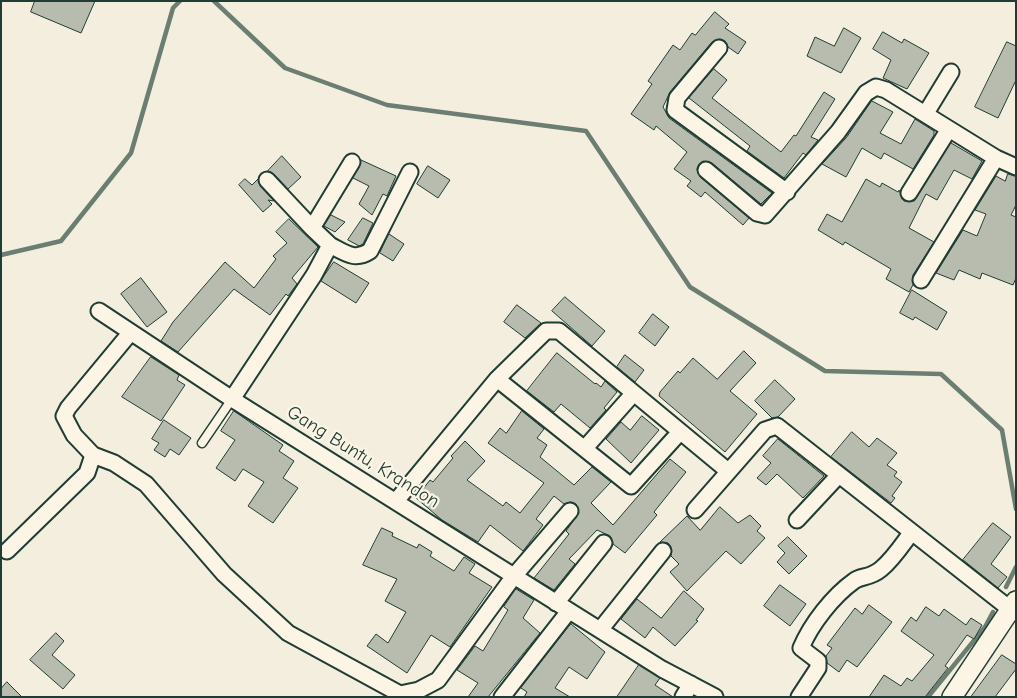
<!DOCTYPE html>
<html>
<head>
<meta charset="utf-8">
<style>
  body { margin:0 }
  #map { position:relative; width:1017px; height:698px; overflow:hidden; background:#f3eede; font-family:"Comic Neue",sans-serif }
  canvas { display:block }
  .frame { position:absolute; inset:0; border:2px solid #1f3d34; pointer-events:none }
</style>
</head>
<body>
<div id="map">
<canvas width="1017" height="698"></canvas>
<div class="frame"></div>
</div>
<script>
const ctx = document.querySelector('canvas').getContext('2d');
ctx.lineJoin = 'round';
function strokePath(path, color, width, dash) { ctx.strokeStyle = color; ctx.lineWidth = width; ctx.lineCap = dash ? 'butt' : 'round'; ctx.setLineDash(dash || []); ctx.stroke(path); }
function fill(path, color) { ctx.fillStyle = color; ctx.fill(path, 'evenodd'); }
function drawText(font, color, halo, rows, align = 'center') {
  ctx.font = font + ' "Comic Neue",sans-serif'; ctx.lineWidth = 4.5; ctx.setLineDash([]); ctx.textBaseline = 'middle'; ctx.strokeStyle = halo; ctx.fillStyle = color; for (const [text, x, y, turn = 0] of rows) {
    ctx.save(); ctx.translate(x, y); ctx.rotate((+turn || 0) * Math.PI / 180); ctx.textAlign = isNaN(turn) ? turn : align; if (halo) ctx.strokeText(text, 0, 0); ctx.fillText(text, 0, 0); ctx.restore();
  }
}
strokePath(new Path2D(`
  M 214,1 L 285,68 L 387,105 L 586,131 L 690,287 L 825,371 L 941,374 L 1002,430 L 1016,509
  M 1,255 L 61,241 L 131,153 L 173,8 L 180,1
  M 1006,587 L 1016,567
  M 928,697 L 985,627 L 993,612`), '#6c7d72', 4.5);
const building = new Path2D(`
  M 35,1 L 95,1 L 81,33 L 31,12 Z
  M 715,12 L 729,24 L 725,28 L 746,42 L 738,54 L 728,47 L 725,41 L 720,39 L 712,42 L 670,92 L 663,107 L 669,118 L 772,193 L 761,204 L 712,163 L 703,161 L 699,164 L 697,169 L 700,177 L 749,218 L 743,225 L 705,192 L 701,197 L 687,186 L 691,181 L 674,169 L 687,152 L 656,126 L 654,130 L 631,114 L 652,84 L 648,81 L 673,45 L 680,50 L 692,33 L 695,35 Z
  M 844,28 L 861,38 L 841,73 L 807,56 L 815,37 L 834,46 Z
  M 883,32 L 902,43 L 904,39 L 929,53 L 907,89 L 883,78 L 891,60 L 873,49 Z
  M 1007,42 L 1016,46 L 1016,80 L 998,118 L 975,107 Z
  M 714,69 L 727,80 L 712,98 L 781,152 L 794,135 L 796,136 L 824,92 L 835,99 L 811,137 L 818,140 L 806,155 L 803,153 L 784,178 L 747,151 L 750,146 L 689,98 Z
  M 872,101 L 893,112 L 880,133 L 901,144 L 915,119 L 934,131 L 934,135 L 913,169 L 884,153 L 881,159 L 862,148 L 846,177 L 822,164 L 846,138 Z
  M 951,143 L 982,161 L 972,179 L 954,170 L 937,200 L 926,194 L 909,228 L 934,242 L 913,275 L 913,285 L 909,292 L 886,279 L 891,269 L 845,242 L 843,245 L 818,230 L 827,214 L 842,222 L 866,179 L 880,187 L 882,183 L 898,192 L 899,190 L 904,201 L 914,201 Z
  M 282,156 L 301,177 L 288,189 L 274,174 L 268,171 Z
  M 361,160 L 396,176 L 387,196 L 383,194 L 372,215 L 359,204 L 369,186 L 353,178 Z
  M 428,166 L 450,180 L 438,198 L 417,184 Z
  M 1008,174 L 1016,176 L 1016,205 L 1011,215 L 1016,217 L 1016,278 L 1013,285 L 982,273 L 980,279 L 959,270 L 954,280 L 936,273 L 963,230 L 977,236 L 986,214 L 975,210 L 996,176 L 1005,181 Z
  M 245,179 L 252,185 L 258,179 L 260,186 L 274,201 L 268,200 L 272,204 L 263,212 L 239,185 Z
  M 331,215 L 345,222 L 335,232 L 324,226 Z
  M 363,218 L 373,223 L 363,244 L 359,246 L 348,240 Z
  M 289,219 L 318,247 L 292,278 L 297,284 L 288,296 L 286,294 L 270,315 L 234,289 L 178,352 L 161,341 L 173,322 L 225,262 L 254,288 L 276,259 L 273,256 L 287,243 L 276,232 Z
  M 389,234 L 404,244 L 393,261 L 380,253 Z
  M 334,262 L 369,283 L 356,303 L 321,281 Z
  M 141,278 L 167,312 L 147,327 L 121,294 Z
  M 912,290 L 947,312 L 937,330 L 915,317 L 913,320 L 900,313 Z
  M 565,297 L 605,331 L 592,346 L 552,311 Z
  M 517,305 L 541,323 L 525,338 L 504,322 Z
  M 653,314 L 669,327 L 655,346 L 639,333 Z
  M 744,351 L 756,363 L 730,391 L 757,414 L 725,452 L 659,396 L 660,392 L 678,371 L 680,373 L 693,358 L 717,379 Z
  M 557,353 L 595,384 L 596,383 L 601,387 L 605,381 L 617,392 L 604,408 L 606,410 L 590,428 L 561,404 L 554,412 L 527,391 Z
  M 625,355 L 644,370 L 635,382 L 617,367 Z
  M 151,357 L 179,375 L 177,380 L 185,385 L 161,421 L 122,397 Z
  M 775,380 L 795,399 L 778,417 L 772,418 L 755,401 Z
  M 234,411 L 283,445 L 279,451 L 294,461 L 283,478 L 298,488 L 273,523 L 248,506 L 264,482 L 243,469 L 235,481 L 216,468 L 235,440 L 221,431 Z
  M 522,411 L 544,429 L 537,438 L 547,445 L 540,457 L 574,485 L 592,467 L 611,482 L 591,503 L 613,525 L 670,459 L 686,472 L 654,512 L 657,515 L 625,553 L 613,544 L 610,536 L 597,530 L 569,559 L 575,564 L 554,590 L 534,578 L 569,534 L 566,531 L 579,513 L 576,504 L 571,502 L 564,504 L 554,496 L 536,519 L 543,525 L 523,551 L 490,525 L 478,542 L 442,520 L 416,498 L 430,480 L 433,482 L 453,458 L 451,456 L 465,441 L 485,461 L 467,480 L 503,506 L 506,502 L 520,513 L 544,483 L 488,443 L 500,428 L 506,433 Z
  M 642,416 L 659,430 L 631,463 L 606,439 L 621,422 L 630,430 Z
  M 164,420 L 191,438 L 179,455 L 170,449 L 165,457 L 154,450 L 159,443 L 152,439 Z
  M 852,432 L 869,447 L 877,438 L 897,453 L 887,465 L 897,472 L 894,476 L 902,482 L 892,496 L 895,498 L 891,503 L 831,457 Z
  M 778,439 L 824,476 L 803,498 L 777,474 L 766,485 L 757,478 L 771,463 L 763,456 Z
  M 720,507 L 738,523 L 750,515 L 761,526 L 757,531 L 765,538 L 741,564 L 726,551 L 687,591 L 670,572 L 679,564 L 671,556 L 671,547 L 668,543 L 660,542 L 687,516 L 700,530 Z
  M 993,523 L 1011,537 L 991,564 L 1007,577 L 998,588 L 963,560 Z
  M 382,528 L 393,533 L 392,536 L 417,548 L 419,544 L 432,552 L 430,556 L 454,571 L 464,557 L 475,564 L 469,573 L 492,587 L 450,647 L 431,635 L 407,673 L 367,646 L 376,634 L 388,643 L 406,612 L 385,601 L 397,579 L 363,565 Z
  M 788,537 L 807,556 L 789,574 L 777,562 L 785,553 L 778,546 Z
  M 780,585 L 806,604 L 790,626 L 764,606 Z
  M 516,589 L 534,600 L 523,618 L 540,633 L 488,697 L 468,697 L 478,683 L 457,670 L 475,646 L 483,651 L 508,610 L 504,607 Z
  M 684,591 L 704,609 L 696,620 L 698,621 L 675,646 L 653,627 L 645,638 L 621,619 L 637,599 L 661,618 Z
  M 869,605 L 892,622 L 857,667 L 847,660 L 839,672 L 827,663 L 826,656 L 832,648 L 827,645 L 855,608 L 862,614 Z
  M 926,607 L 939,616 L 944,609 L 966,625 L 971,618 L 982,625 L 974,639 L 967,635 L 945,666 L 948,668 L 925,697 L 869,697 L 884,675 L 901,686 L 907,678 L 912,681 L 934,655 L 901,631 L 911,617 L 916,621 Z
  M 571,624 L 605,652 L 587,679 L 569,667 L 555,688 L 570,697 L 524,697 L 527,692 L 521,688 Z
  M 56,633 L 64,641 L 52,655 L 75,675 L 63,689 L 30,660 Z
  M 1002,655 L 1016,664 L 1016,669 L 995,697 L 971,697 Z
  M 639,665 L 660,678 L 655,685 L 673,697 L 617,697 Z
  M 7,682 L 22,697 L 1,697 L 1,689 Z`);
fill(building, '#b8bcae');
strokePath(building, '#1f3d34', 1);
const service = new Path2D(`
  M 202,443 L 232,399`);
const minor = new Path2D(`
  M 719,48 L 677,98 L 675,110 L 787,192
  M 926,113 L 951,72
  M 352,162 L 312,228 L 330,245 L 314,275 L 232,399 L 662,669 L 715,697
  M 706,170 L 757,213 L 765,215 L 838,132 L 866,93 L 876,87 L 886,90 L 996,158 L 1016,167
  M 267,180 L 312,228
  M 909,193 L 949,129
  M 330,245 C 345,253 355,261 370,251 L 410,172
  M 921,280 L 996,158
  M 99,311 L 232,399
  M 497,379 L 631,486 L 680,432
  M 585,448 L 633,394
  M 93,455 L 114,463 L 146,484 L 224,574 L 288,633 L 400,694 L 419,690 L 438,680 L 514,576 L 570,511
  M 396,501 L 497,379 L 546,331 L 559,331 L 728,471
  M 695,510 L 765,430 L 777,426 L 1010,609
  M 797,520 L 838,476
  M 7,551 L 87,473 L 93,455 L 74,435 L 64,416 L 68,408 L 131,332
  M 556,603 L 604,543
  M 600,630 L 663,551
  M 502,697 L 569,611
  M 683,697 L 691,684
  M 799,697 L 818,668 L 818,661 L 801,648 C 811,624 833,596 854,581 C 862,575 869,579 881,569 C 893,559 902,545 911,533`);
const tertiary = new Path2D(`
  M 952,697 L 1016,601`);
strokePath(service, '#1f3d34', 11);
strokePath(minor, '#1f3d34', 19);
strokePath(tertiary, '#1f3d34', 22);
strokePath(service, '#fcf5e5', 8);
strokePath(minor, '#fcf5e5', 15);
strokePath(tertiary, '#fcf5e5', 19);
drawText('19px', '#1f3d34', '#fcf5e5', [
  ["Gang Buntu, Krandon",363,457,32]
]);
</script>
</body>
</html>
